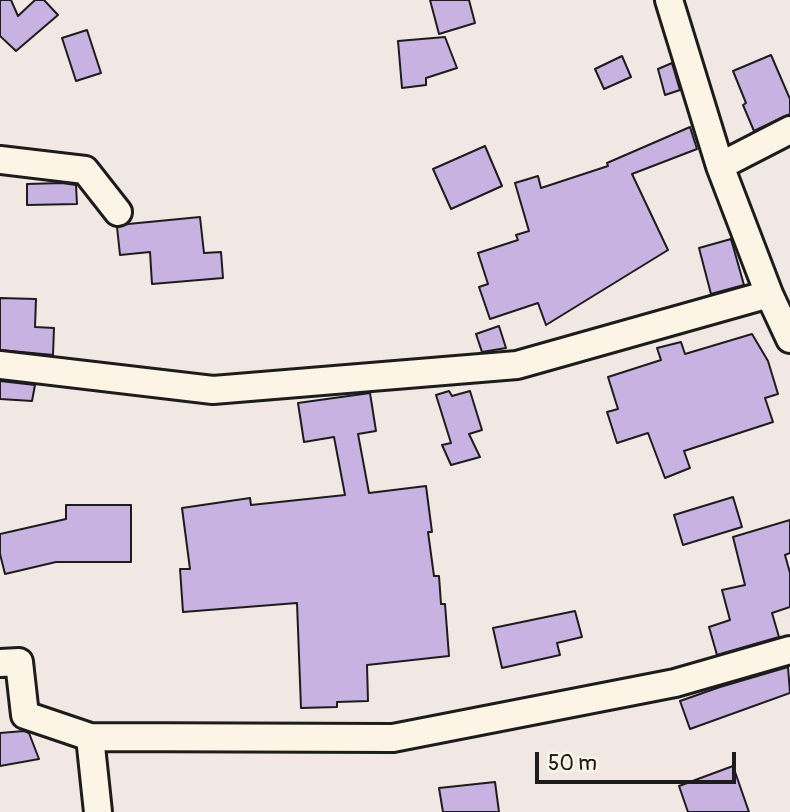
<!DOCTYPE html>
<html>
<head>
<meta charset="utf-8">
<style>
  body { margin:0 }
  #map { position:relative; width:790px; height:812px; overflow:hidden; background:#f1e8e4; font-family:Pangolin,sans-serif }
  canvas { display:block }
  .scale { position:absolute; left:535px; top:752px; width:201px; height:32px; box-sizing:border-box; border:4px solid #1c1c1c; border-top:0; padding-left:9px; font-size:21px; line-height:24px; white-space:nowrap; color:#1c1c1c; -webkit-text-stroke:5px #fcf5e5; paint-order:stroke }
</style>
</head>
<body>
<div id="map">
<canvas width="790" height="812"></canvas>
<div class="scale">50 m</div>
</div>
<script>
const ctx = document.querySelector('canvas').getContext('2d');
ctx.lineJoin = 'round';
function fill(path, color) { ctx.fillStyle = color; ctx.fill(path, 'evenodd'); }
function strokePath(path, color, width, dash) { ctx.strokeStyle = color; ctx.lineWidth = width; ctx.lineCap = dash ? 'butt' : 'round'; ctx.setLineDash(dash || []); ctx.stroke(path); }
const building = new Path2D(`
  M 0,0 L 11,0 L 18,16 L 35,0 L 44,0 L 58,15 L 16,51 L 0,36 Z
  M 430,0 L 469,0 L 475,23 L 439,34 Z
  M 87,30 L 101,73 L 76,81 L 62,38 Z
  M 445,37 L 457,68 L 426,78 L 426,85 L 402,88 L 398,41 Z
  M 771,55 L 790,99 L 790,114 L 754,131 L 743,105 L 746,103 L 733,71 Z
  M 622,56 L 631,77 L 604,89 L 595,69 Z
  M 672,63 L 680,90 L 665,95 L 658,69 Z
  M 690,127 L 697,149 L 632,174 L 668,250 L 546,325 L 538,303 L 490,319 L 479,287 L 488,284 L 478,253 L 518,240 L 516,235 L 529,231 L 515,183 L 538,176 L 541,188 L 608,166 L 607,163 Z
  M 485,146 L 502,186 L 451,209 L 433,169 Z
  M 62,183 L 76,185 L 77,204 L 27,205 L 27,184 Z
  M 200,217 L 204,253 L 221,252 L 223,278 L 152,284 L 150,252 L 120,255 L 117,227 L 128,224 Z
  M 731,239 L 744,285 L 711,294 L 699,248 Z
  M 0,298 L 36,299 L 35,327 L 54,328 L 53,355 L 0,350 Z
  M 499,326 L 506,348 L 482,352 L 476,334 Z
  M 752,334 L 768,361 L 778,394 L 765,398 L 773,422 L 684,451 L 690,468 L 665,478 L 648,433 L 617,443 L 607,412 L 618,409 L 608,377 L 661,360 L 657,348 L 681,342 L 685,354 Z
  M 0,381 L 35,385 L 32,401 L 0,399 Z
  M 449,391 L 452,396 L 470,391 L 482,430 L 469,434 L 480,457 L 451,465 L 442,445 L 451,443 L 436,395 Z
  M 370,393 L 376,431 L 358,434 L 369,493 L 426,486 L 432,532 L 428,532 L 434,576 L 439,576 L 441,604 L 445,604 L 449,656 L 367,665 L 368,701 L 337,702 L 337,707 L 301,708 L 297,603 L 183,612 L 180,569 L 190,569 L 182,508 L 250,498 L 251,505 L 345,495 L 334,437 L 304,442 L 298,403 Z
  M 733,497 L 742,527 L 683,545 L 674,515 Z
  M 66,505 L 131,505 L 131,562 L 56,562 L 5,574 L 0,554 L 0,534 L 66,519 Z
  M 790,520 L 790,553 L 785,555 L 790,573 L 790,607 L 772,613 L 779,637 L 717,655 L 709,627 L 730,620 L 722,590 L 745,585 L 733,537 Z
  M 575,611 L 582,637 L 557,643 L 560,655 L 502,668 L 493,628 Z
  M 788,667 L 790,693 L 690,729 L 680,701 L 720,687 Z
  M 24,731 L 29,733 L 39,759 L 0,766 L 0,733 Z
  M 733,766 L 749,812 L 688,812 L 679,786 Z
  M 495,782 L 499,812 L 443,812 L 439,788 Z`);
fill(building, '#c7b2e1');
strokePath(building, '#1c1c1c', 2);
const street = new Path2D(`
  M 669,0 L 720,166
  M 790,130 L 720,166 L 769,294 L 790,339
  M 0,160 L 85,170 L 118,212
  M 0,365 L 213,390 L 517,365 L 769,294
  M 0,663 L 19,662 L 25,715 L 90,737 L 393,738 L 675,683 L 790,650
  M 90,737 L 98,812`);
strokePath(street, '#1c1c1c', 32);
strokePath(street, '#fcf5e5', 26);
</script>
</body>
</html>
